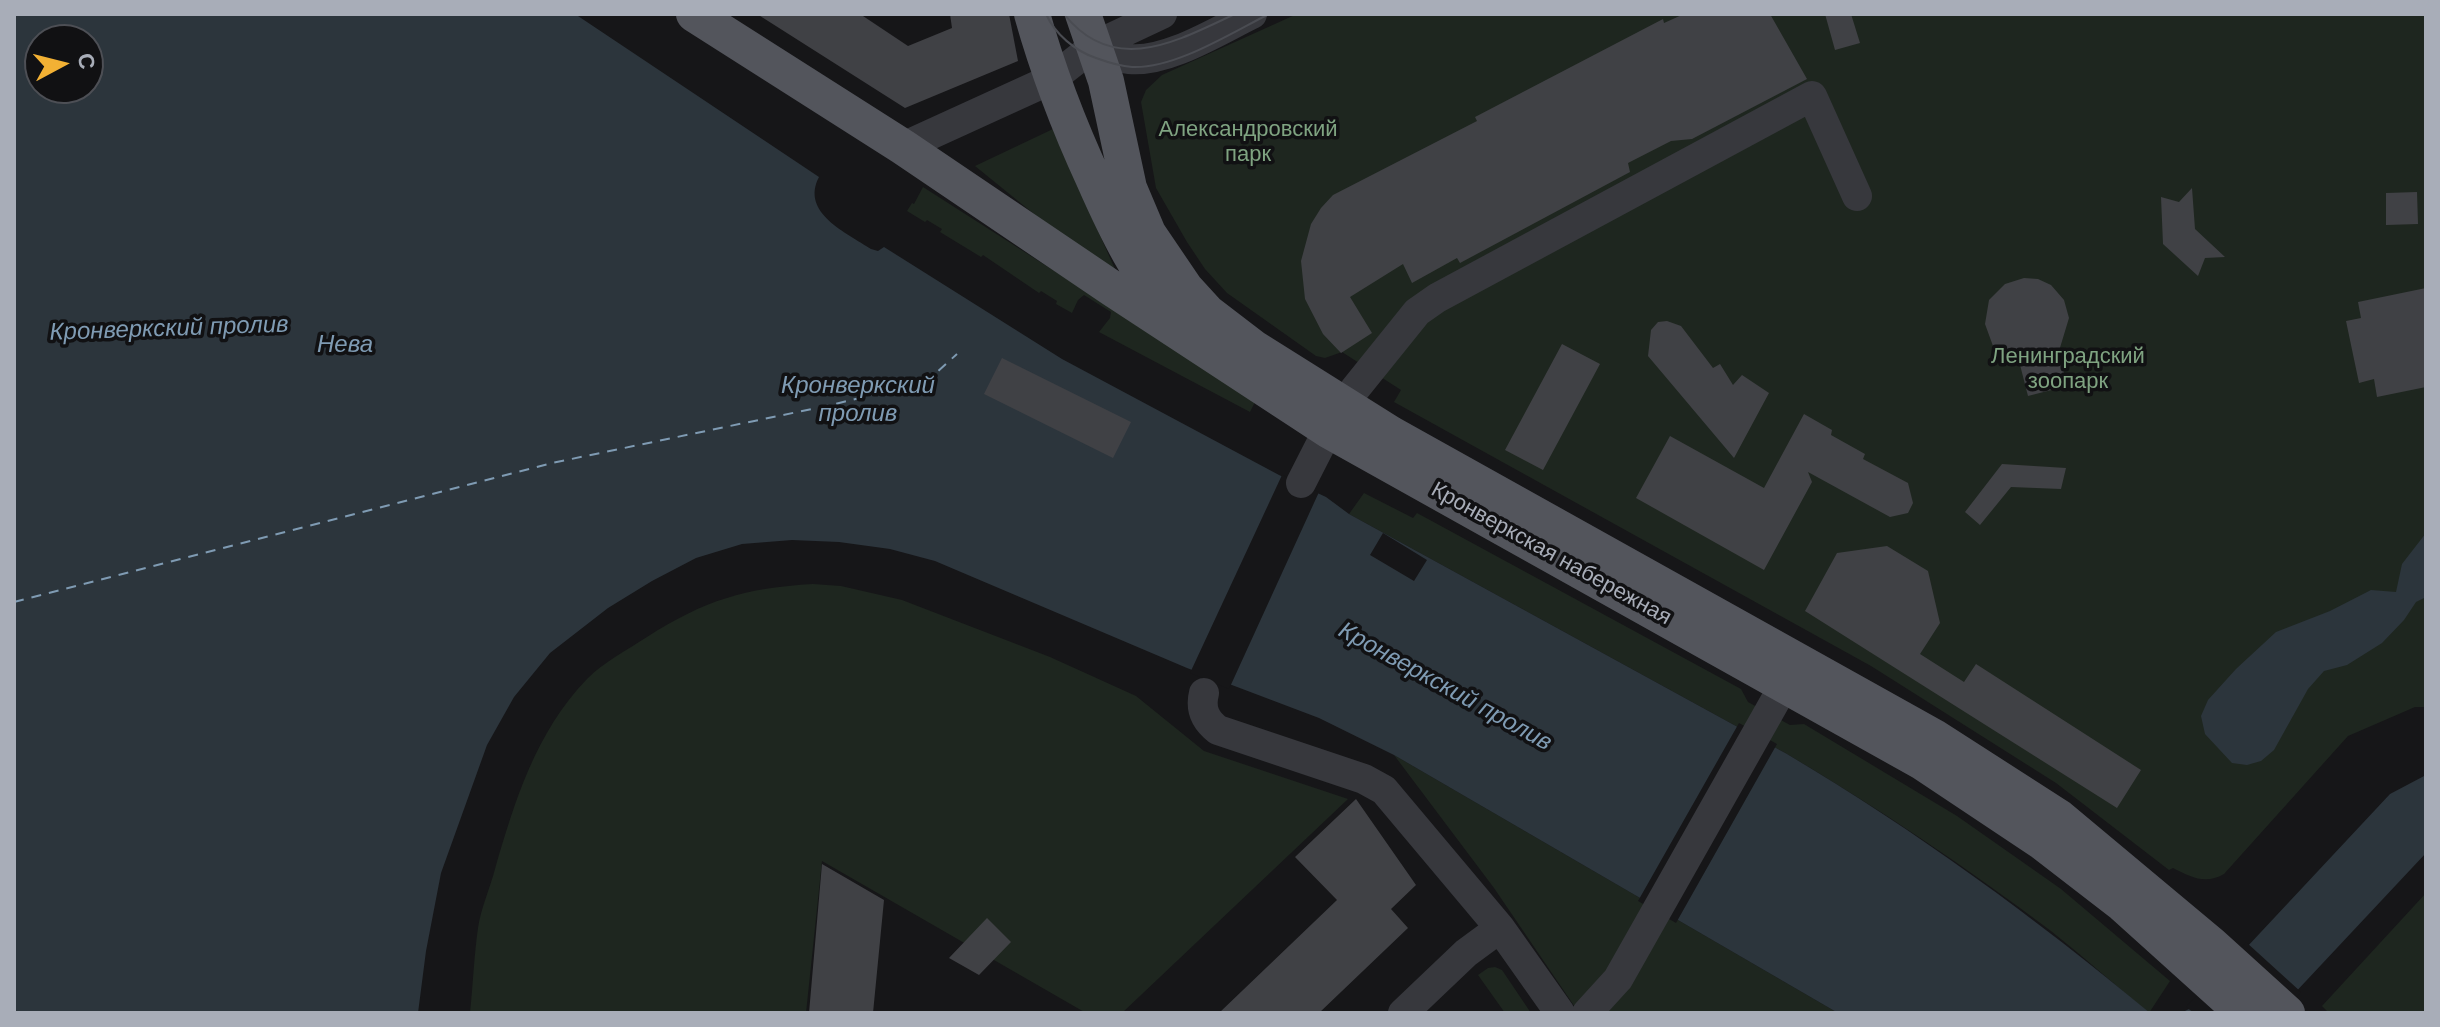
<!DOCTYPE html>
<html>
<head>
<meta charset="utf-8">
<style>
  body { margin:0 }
  #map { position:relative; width:2440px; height:1027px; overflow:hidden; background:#161618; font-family:Arial,sans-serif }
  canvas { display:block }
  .frame { position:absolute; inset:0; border:16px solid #a8adb8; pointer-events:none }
  .north { position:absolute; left:24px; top:24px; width:80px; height:80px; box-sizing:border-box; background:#111113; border:2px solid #4d4f55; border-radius:50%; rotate:83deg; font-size:22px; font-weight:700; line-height:32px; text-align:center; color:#a8adb8 }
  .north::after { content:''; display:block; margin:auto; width:28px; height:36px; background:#f2b134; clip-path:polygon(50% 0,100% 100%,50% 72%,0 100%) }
</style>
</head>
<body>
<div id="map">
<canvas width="2440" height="1027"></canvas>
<div class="frame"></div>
<div class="north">С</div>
</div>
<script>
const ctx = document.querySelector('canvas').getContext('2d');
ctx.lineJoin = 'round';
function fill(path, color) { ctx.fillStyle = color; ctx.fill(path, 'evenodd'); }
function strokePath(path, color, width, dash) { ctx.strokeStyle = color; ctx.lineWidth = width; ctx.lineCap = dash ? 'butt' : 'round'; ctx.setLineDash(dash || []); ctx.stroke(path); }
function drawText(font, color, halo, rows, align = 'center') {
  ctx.font = font + ' Arial,sans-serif'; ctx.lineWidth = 7; ctx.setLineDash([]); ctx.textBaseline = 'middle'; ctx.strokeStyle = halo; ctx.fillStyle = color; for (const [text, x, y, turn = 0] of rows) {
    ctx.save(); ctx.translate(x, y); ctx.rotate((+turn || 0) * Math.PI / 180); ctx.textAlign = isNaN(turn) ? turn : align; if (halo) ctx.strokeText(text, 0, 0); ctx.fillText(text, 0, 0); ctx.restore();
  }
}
fill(new Path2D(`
  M 1297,14 L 2426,14 L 2426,707 L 2415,707 L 2348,736 L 2224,874 C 2205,885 2191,877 2173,868 L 2169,870 L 2056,783 L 1871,666 L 1394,402 L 1401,390 L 1342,352 L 1325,358 L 1316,356 L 1227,293 L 1205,269 L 1187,242 L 1156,188 L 1141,102 L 1146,90 L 1162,75 Z
  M 1053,129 L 1118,276 L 1114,279 L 975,166 Z
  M 923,187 L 1256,400 L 1250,412 L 1099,332 L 1110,318 L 1111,312 L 1084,295 L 1078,300 L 1072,313 L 1056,304 L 1057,301 L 1041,291 L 1039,293 L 983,255 L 981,257 L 940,232 L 942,229 L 927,220 L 925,222 L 907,211 L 912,203 L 914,204 Z
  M 1364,493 L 1413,518 L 1417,513 L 1741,689 L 1748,702 L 1790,725 L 1804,724 L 1957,816 L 2024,863 L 2061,889 L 2170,981 L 2149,1013 C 2116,986 2084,957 2051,931 C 1966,867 1878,808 1787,754 L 1349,514 Z
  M 813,584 L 841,586 L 902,600 L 1050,657 L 1136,696 L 1204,751 L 1348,799 L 1122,1013 L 1086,1013 L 822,861 L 806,1013 L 470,1013 C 473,985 474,956 478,928 C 481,908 490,888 495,869 C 515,800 536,732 587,679 C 604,662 627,650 647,637 C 705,600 745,588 813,584 Z
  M 1394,755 L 1838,1013 L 1579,1013 L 1494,888 Z
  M 2426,893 L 2426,1013 L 2329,1013 L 2322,1006 Z
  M 1495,967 L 1502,970 L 1531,1013 L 1505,1013 L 1478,975 L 1488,968 Z`), '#1e261f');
fill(new Path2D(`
  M 14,14 L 575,14 L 819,177 C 800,213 847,233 871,249 L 878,251 L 884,247 L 1062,359 L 1279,475 L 1326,497 L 1349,514 L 1787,754 C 1918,832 2033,916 2150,1013 L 1838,1013 L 1394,755 L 1319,718 L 1187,668 L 935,561 L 890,549 L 839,542 L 792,540 L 742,544 L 696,558 L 652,581 L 608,608 L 550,653 L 514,697 L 487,745 L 441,873 L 426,951 L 418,1013 L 14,1013 ZM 40,40 L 88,40 L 88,88 L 40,88 Z
  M 2426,533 L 2426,597 L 2416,602 L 2404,620 L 2382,643 L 2347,665 L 2324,671 L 2308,689 L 2274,750 L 2261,761 L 2247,765 L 2232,763 L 2205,734 L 2201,716 L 2208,700 L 2236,669 L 2276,632 L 2330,611 L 2371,590 L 2396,592 L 2402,564 Z
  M 2426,775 L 2426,853 L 2276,1013 L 2181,1013 L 2189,1009 L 2390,794 Z`), '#2c353c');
fill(new Path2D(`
  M 1282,475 L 1319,492 L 1229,689 L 1190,673 Z
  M 1383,533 L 1427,560 L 1414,581 L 1370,555 Z
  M 1739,723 L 1777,744 L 1676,923 L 1638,901 Z
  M 2246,942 L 2301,992 L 2282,1013 L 2194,1013 L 2186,1007 Z`), '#161618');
strokePath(new Path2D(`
  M 14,602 L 552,463 L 831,405 L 900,388 L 937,372 L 957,354`), '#7f9bb3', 2, [10, 8]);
fill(new Path2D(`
  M 757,14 L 860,14 L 908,46 L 952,28 L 950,14 L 1009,14 L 1018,61 L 905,108 Z
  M 1684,14 L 1770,14 L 1807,79 L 1692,139 L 1671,141 L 1628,163 L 1630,172 L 1460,263 L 1457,258 L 1412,283 L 1403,264 L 1350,297 L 1372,333 L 1341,353 L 1323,334 L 1305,299 L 1301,261 L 1311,224 L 1321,208 L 1333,195 L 1477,121 L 1475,117 L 1663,19 L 1664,23 Z
  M 1825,14 L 1851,14 L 1860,43 L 1835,50 Z
  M 2192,188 L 2195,229 L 2225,257 L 2205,258 L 2198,276 L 2163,244 L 2161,197 L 2179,202 Z
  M 2417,192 L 2418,224 L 2386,225 L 2386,193 Z
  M 2024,278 L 2038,279 L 2051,285 L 2064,300 L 2069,318 L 2059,351 L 2067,386 L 2028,396 L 2019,361 L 2006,357 L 1993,346 L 1985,324 L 1989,300 L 2005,284 Z
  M 2426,288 L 2426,387 L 2377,397 L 2374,379 L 2359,383 L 2346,321 L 2361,318 L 2358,302 Z
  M 1667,321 L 1681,326 L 1713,368 L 1720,364 L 1733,385 L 1742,375 L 1769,393 L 1734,458 L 1648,356 L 1651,330 L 1658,322 Z
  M 1562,344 L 1600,364 L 1543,470 L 1505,450 Z
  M 1002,358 L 1131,422 L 1113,458 L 984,394 Z
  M 1804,414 L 1832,430 L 1831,435 L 1865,454 L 1863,459 L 1908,483 L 1913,503 L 1908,513 L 1890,517 L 1808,472 L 1812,482 L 1764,570 L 1636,498 L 1670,436 L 1764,488 Z
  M 2002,464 L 2066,468 L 2061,489 L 2011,487 L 1980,525 L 1965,512 Z
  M 1887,546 L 1928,571 L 1940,623 L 1920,654 L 1964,682 L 1976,664 L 2141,770 L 2117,808 L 1805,611 L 1837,553 Z
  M 1356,799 L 1416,885 L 1391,909 L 1408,928 L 1319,1013 L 1219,1013 L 1337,900 L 1295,857 Z
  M 822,864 L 884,900 L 873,1013 L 809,1013 Z
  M 987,918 L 1011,942 L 979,975 L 949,958 Z`), '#404145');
strokePath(new Path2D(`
  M 1094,46 C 1105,51 1117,58 1129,59 C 1167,63 1219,30 1252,14
  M 903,147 L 1052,79 L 1094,46 L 1162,14
  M 1301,483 L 1328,430 L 1355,389 L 1417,312 L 1437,298 L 1812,96 L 1857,196
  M 1204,693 C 1200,709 1205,720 1218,730 L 1364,779 L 1384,790 L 1500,928 L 1560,1013
  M 1403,1013 L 1466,953 L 1500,928
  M 1587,1013 L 1618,979 L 1795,666`), '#37383d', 30);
strokePath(new Path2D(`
  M 694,14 L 903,147 L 1113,289 L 1328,430 L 1922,762 L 2042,842 L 2121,903 L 2243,1013
  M 1032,14 C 1048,71 1069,126 1094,180 C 1116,230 1140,279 1176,322
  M 1083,14 L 1106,81 L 1129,188 L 1148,233 L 1186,289 L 1207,312 L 1254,348 L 1391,434 L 1934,737 L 2060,818 L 2212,945 L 2287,1013`), '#53555c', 36);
strokePath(new Path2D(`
  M 1046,14 C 1055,34 1075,51 1096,58 C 1107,62 1119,66 1132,67 C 1175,69 1231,33 1269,14
  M 1064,14 C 1114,77 1177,41 1235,14`), '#4a4c52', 2);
drawText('22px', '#7fa381', '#111113', [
  ["Александровский",1248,130],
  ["парк",1248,155],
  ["Ленинградский",2068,357],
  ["зоопарк",2068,382]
]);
drawText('22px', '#a8adb8', '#111113', [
  ["Кронверкская набережная",1551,554,29]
]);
drawText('italic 24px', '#7f9bb3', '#111113', [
  ["Кронверкский пролив",169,329,-2],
  ["Нева",345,345],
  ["Кронверкский",858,386],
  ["пролив",858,414],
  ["Кронверкский пролив",1445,687,29]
]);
</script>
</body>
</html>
